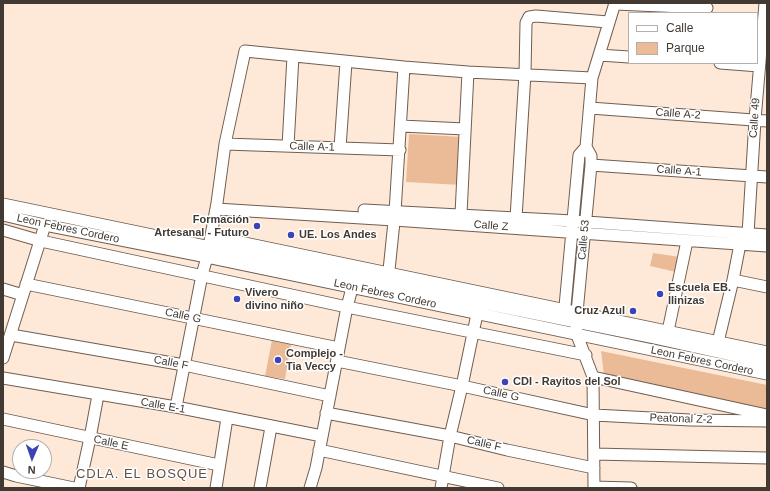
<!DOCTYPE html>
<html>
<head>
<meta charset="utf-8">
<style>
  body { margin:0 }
  #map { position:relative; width:770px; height:491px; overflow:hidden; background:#fee9d9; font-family:Helvetica,sans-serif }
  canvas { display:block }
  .frame { position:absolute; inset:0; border:4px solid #413932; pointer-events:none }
  .legend { position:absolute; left:628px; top:12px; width:130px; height:52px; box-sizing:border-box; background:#fff; border:1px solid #b3b0ad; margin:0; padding:5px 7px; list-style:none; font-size:12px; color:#413932 }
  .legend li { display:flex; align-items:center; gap:8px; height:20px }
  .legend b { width:20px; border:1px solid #b3b0ad }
  .north { position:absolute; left:12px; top:439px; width:40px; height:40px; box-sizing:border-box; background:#fff; border:1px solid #b3b0ad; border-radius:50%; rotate:182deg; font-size:11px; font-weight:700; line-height:16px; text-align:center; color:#413932 }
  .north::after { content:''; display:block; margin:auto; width:14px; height:18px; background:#3d43b7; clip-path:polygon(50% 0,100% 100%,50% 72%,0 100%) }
</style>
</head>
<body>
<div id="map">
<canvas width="770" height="491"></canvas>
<div class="frame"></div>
<ul class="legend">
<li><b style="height:5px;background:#fff"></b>Calle</li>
<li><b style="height:11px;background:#eabb96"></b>Parque</li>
</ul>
<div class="north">N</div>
</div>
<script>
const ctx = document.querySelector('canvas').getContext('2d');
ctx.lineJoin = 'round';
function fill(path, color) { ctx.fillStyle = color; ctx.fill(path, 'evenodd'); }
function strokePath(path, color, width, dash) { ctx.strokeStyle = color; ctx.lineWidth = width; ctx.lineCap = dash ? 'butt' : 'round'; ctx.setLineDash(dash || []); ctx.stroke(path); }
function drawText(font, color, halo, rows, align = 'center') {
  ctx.font = font + ' Helvetica,sans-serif'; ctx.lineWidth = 3; ctx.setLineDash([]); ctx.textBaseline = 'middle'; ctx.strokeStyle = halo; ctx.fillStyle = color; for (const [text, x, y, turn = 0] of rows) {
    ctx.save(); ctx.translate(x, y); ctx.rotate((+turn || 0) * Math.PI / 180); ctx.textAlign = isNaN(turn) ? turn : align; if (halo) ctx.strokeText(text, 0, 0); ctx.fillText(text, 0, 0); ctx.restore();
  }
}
fill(new Path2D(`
  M 409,134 L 463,137 L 461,185 L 406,182 Z
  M 653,253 L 680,257 L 676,272 L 650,266 Z
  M 272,340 L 291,344 L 285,379 L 265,376 Z
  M 601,351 L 767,385 L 767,409 L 604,375 Z`), '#eabb96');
const minor = new Path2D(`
  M 615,4 L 707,8
  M 599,55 L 629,57
  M 720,63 L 759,66
  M 590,108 L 767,121
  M 401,126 L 465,129
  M 225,144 L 400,150
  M 288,146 L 293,56
  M 586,147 L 591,156 L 591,165 L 576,323 L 577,335 L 593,377 L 767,415
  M 340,148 L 346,62
  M 591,165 L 767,177
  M 3,204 L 388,284 L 655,338 L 767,363
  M 216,209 L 394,220 L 767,246
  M 364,210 L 573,221 L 767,235
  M 461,214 L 468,72
  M 3,215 L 45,225 L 207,257 L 767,374
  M 516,218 L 525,74 L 526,23 L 529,17 L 536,16 L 608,22
  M 3,230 L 41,241 L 347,307 L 586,355
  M 748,234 L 755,120 L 765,3
  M 211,236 L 767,352
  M 388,280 L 395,212 L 404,67
  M 733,280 L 767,287
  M 26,284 L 339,348
  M 3,289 L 23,295
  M 564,317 L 579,155 L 586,147 L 592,78 L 615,3
  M 668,331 L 687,241
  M 11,335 L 184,365 L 330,396
  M 718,342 L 733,280 L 740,244
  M 3,358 L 45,225
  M 337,361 L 462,386 L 594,415 L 690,420 L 767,421
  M 593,377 L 594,488
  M 3,378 L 176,407 L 322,436
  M 176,407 L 202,275 L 207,257 L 217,203 L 225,144 L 245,51 L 404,67 L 468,72 L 592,78
  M 326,413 L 450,436 L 507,450 L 594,468
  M 3,419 L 219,465
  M 319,450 L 498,488
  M 594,454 L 767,458
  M 3,472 L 16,476 L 74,488
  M 594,487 L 631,488
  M 79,488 L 90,438 L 98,395
  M 216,488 L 227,418
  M 260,488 L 271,427
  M 310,488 L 316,468 L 347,307 L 352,288
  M 441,488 L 450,436 L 462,386 L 477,314`);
strokePath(minor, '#705e51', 13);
strokePath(minor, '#fff', 11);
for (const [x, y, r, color] of [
  [257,226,4,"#3d43b7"],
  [291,235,4,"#3d43b7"],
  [660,294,4,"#3d43b7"],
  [237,299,4,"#3d43b7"],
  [633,311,4,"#3d43b7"],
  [278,360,4,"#3d43b7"],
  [505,382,4,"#3d43b7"]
]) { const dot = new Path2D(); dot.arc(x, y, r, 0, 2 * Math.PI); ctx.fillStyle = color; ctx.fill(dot); strokePath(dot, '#fff', 1.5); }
drawText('11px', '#413932', '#fff', [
  ["Calle A-2",678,114,4],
  ["Calle 49",755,118,-86],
  ["Calle A-1",312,147,2],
  ["Calle A-1",679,171,4],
  ["Calle Z",491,226,4],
  ["Leon Febres Cordero",68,229,12],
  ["Calle 53",584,240,-85],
  ["Leon Febres Cordero",385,294,12],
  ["Calle G",183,316,12],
  ["Leon Febres Cordero",702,361,12],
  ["Calle F",171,363,11],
  ["Calle G",501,394,12],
  ["Calle E-1",163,406,10],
  ["Peatonal Z-2",681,419,2],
  ["Calle E",111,443,12],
  ["Calle F",484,444,13]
]);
drawText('bold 11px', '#413932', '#fff', [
  ["Formación",249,220,"right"],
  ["Artesanal - Futuro",249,233,"right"],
  ["UE. Los Andes",299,235],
  ["Escuela EB.",668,288],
  ["Ilinizas",668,301],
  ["Vivero",245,293],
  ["divino niño",245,306],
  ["Cruz Azul",625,311,"right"],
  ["Complejo -",286,354],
  ["Tia Veccy",286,367],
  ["CDI - Rayitos del Sol",513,382]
], 'left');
ctx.letterSpacing = '1px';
drawText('13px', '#625144', '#fff', [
  ["CDLA. EL BOSQUE",142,474]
]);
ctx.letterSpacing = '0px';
</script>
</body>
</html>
